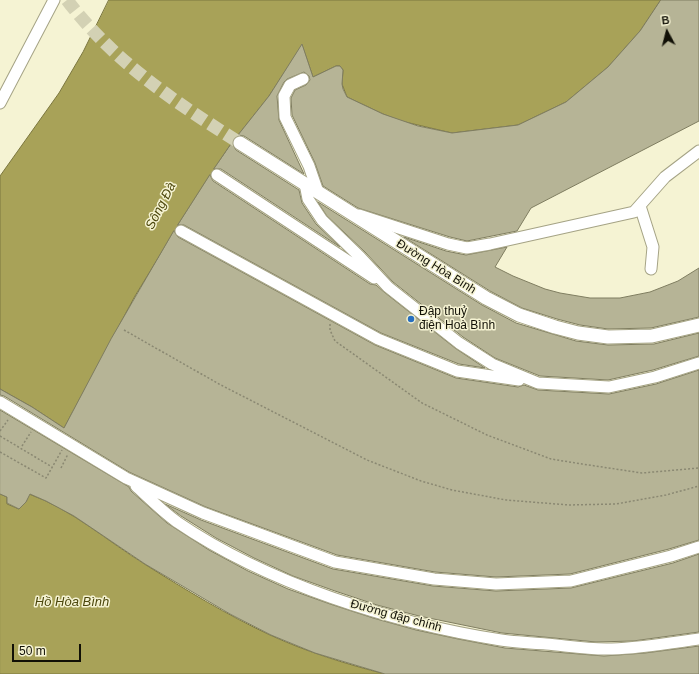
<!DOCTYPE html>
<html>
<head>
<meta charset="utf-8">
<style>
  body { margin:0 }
  #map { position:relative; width:699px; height:674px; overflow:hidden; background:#f5f3d3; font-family:Arial,sans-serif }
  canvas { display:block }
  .north { position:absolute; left:647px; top:12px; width:40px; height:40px; -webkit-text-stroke:3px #f5f3d3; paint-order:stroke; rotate:353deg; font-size:11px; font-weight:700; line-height:16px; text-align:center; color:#111006 }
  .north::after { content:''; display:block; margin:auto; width:14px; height:18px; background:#111006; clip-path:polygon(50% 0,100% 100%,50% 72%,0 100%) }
  .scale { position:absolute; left:12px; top:644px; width:69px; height:18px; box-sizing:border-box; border:2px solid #111006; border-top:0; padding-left:5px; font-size:12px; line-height:14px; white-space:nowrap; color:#111006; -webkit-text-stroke:3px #f5f3d3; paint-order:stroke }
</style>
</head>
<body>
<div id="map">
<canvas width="699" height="674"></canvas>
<div class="north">B</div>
<div class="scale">50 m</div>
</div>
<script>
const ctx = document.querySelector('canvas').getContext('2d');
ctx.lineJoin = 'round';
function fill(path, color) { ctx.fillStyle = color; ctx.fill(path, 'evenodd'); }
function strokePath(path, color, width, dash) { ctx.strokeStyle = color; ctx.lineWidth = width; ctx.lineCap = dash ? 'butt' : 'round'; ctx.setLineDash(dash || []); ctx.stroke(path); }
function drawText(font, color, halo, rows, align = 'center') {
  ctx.font = font + ' Arial,sans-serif'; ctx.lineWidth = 3; ctx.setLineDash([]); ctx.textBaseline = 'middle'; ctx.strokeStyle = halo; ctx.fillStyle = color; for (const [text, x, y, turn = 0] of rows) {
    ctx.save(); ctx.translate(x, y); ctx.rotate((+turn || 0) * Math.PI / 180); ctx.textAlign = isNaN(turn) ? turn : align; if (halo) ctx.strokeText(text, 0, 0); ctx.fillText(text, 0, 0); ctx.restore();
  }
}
const water = new Path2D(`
  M 109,0 L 661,0 L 640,31 L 608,67 L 566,102 L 518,125 L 452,133 L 401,121 L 383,114 L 347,97 L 342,84 L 343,70 L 340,66 L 336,66 L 313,77 L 302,45 L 269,96 L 231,144 L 182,219 L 135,296 L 64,428 L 32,407 L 0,389 L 0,176 L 59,93 L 83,52 Z
  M 0,494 L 7,497 L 7,504 L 19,509 L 26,502 L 29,494 C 73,510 107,541 146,565 C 186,590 227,615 270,635 C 307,652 346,664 385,674 L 0,674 Z`);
fill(water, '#a8a258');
strokePath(water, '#7b763f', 1);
const building = new Path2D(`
  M 661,0 L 699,0 L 699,121 L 531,208 L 517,231 L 467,241 L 450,237 L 358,208 L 323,186 L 315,163 L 292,115 L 291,98 L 295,90 L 306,85 L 310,80 L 309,76 L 304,72 L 287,79 L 284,82 L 277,96 L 279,120 L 304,174 L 244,136 L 238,135 L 269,96 L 302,44 L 313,77 L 336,66 L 340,66 L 343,70 L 342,84 L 343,89 L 347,97 L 383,114 L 418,126 L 452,133 L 518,125 L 566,102 L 608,67 L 640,31 Z
  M 232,143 L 236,150 L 299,190 L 302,203 L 316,224 L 340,247 L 221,169 L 214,169 Z
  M 210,175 L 213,181 L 370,284 L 376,285 L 384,292 L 455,348 L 485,368 L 459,364 L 381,333 L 184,225 L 178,225 Z
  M 318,202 L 482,305 L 516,323 L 576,341 L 608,345 L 654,344 L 699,333 L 699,356 L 653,370 L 608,380 L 540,376 L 495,358 L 463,337 L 393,282 L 365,252 L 327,216 Z
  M 174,231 L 178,237 L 375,345 L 456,378 L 518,387 L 524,385 L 538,390 L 609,394 L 656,384 L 699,370 L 699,540 L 669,549 L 570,574 L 496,577 L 435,572 L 337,555 L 206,507 L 129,472 L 4,396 L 0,395 L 0,389 L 32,407 L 64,428 L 111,339 Z
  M 404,237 L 446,251 L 466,255 L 507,247 L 495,267 L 513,276 L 545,289 L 560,293 L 590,298 L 620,298 L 650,292 L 678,281 L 699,268 L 699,317 L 651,328 L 608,329 L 580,325 L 557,319 L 522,308 L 490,291 Z
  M 0,410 L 129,487 L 131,491 L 167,523 L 209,550 L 248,571 L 288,589 L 330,604 L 373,618 L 416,630 L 458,639 L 505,648 L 604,656 L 645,653 L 699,646 L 699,674 L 385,674 L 315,653 L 271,635 L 230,614 L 145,564 L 74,516 L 46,501 L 30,494 L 26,502 L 19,509 L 7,503 L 7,497 L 0,494 Z
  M 165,504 L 201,520 L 333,569 L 433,586 L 496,591 L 571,588 L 673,563 L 699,554 L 699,632 L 633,641 L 596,642 L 502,633 L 419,616 L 377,605 L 335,591 L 293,576 L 254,558 L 216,538 L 181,516 Z`);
fill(building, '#b6b496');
strokePath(building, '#7f7d60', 1);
strokePath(new Path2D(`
  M 67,0 C 113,61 176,103 240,143`), '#d3d1b4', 13, [13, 6]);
const minor = new Path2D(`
  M 303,79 L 290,85 L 284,96 L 285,117 L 309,166 L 318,192
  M 0,103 L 54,0
  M 217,175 L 374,278
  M 305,184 L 308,199 L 322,220 L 360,257 L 388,287 L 459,343 L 492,364 L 538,383 L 609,387 L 655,377 L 699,363
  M 640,206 L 653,247 L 651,269
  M 359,215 L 448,244 L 467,248 L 490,244 L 634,212 L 665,177 L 699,151
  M 181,231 L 378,339 L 457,371 L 519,380
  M 0,402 L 126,478 L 203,513 L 335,562 L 434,579 L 496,584 L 571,581 L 671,556 L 699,547
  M 136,486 C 149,498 162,511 177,522 C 268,584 392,623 501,640 C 515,642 531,643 546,644 C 568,646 590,650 612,649 C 641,648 670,643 699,639`);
const major = new Path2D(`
  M 240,143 L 486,298 L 519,315 L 555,327 L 578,333 L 608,337 L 652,336 L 699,325`);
strokePath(minor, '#a5a385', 13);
strokePath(major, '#a5a385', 15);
strokePath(new Path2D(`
  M 330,324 L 330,330 L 335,341 L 352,353 L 422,403 L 487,435 L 551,459 L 582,464 L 642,473 L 699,468
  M 124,330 L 219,384 L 367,460 L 421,481 L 452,490 L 506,500 L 569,505 L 616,504 L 666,495 L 699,486
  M 0,431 L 8,420
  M 0,436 L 52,467
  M 22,446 L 31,432
  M 0,452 L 46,478 L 62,450
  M 61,468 L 68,454`), '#8a8872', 1.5, [2, 2]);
strokePath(minor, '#fff', 11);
strokePath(major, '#fff', 13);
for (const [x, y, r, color] of [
  [411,319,4,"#286fc0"]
]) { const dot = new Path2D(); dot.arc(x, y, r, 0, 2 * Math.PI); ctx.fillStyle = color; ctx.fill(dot); strokePath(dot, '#f5f3d3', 1.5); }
drawText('12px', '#111006', '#f5f3d3', [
  ["Đường Hòa Bình",436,267,32],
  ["Đường đập chính",396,616,15]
]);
drawText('12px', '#111006', '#f5f3d3', [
  ["Đập thuỷ",419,312],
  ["điện Hoà Bình",419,326]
], 'left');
drawText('italic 13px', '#4c470c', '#f5f3d3', [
  ["Sông Đà",161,206,-63],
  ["Hồ Hòa Bình",72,602]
]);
</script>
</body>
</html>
